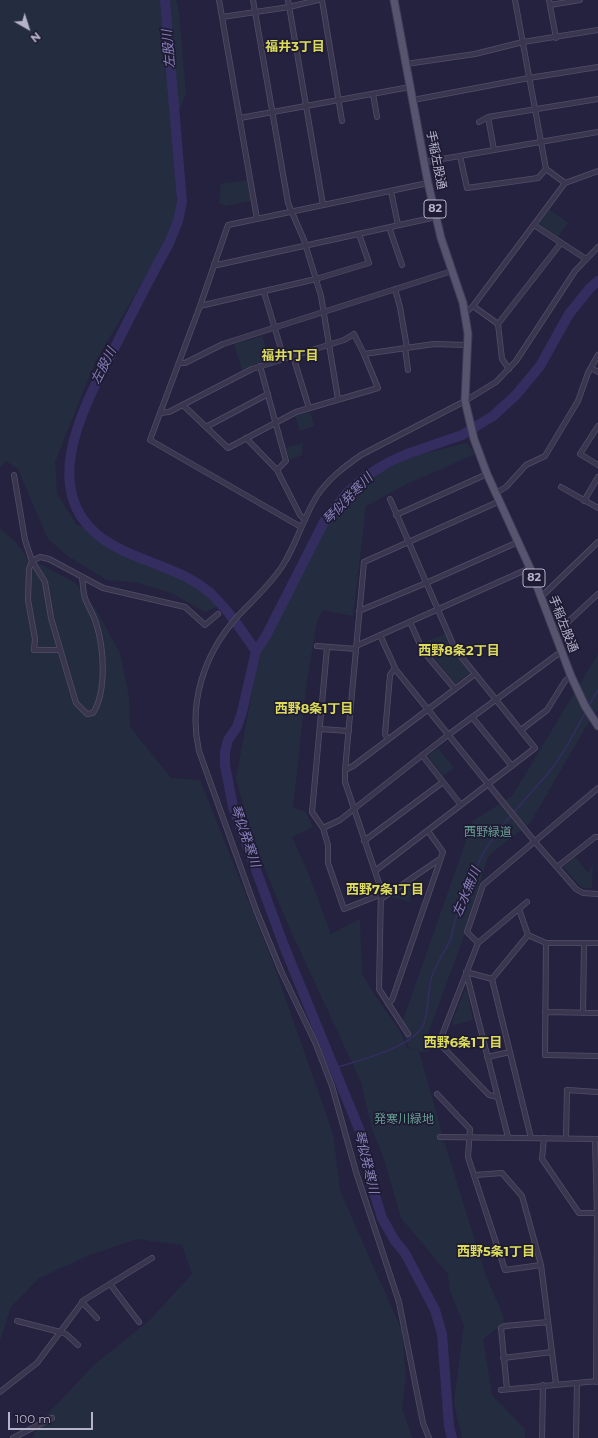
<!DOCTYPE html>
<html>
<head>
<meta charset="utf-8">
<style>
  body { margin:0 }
  #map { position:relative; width:598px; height:1438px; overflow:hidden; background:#252240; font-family:Montserrat,sans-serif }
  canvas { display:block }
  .north { position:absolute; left:8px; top:8px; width:40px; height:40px; -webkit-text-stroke:3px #1f1b34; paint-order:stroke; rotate:141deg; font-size:11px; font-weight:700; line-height:16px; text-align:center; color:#b6b2ca }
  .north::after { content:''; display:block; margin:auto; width:14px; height:18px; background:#b6b2ca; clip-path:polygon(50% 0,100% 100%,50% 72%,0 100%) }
  .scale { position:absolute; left:8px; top:1412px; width:85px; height:18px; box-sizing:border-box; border:2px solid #b6b2ca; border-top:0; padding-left:5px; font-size:12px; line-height:14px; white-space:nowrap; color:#b6b2ca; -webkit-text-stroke:3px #1f1b34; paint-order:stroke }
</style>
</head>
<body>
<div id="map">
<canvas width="598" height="1438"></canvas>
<div class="north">N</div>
<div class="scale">100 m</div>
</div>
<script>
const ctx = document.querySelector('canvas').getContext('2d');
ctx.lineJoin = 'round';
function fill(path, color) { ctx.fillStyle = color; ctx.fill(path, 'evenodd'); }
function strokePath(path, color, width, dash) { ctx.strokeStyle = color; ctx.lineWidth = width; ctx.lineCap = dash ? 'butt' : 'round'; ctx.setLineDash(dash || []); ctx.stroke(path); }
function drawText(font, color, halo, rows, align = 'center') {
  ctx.font = font + ' Montserrat,"Noto Sans JP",sans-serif'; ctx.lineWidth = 3.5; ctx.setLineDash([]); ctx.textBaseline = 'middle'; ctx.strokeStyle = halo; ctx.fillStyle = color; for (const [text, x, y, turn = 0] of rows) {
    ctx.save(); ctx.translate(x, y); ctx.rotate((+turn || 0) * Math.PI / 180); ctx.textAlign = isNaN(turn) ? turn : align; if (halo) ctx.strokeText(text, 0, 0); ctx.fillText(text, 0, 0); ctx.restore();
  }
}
fill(new Path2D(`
  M 0,0 L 176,0 L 179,13 L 186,93 L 172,130 L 177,212 L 157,258 L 95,362 L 55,462 L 57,494 L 76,524 L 122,546 L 150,565 L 183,575 L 213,588 L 223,604 L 205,612 L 171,593 L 136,582 L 107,580 L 68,556 L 48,539 L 18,469 L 6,461 L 0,467 Z
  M 247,180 L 251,201 L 225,206 L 219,203 L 221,184 Z
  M 549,209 L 568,223 L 558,237 L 540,225 L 540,221 Z
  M 263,336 L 268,359 L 242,370 L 234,344 Z
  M 310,412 L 314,426 L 300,431 L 295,416 Z
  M 303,443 L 302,455 L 290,460 L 286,448 Z
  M 467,443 L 475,454 L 407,484 L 366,506 L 353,616 L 323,610 L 317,621 L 306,687 L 293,808 L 305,811 L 313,827 L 292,837 L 308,873 L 331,934 L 360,919 L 362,973 L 372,991 L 401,1033 L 407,1048 L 419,1051 L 444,1141 L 486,1276 L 503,1315 L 504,1323 L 483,1339 L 492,1395 L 525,1429 L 525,1438 L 462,1438 L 454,1403 L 464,1325 L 450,1291 L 448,1274 L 401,1218 L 384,1159 L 372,1129 L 361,1082 L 290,929 L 254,843 L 236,779 L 259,654 L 316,544 L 325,523 L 369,477 L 411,457 Z
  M 0,528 L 14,540 L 27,557 L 75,583 L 95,608 L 120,653 L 129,697 L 130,727 L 171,778 L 200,780 L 273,963 L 333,1134 L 340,1191 L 402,1331 L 406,1377 L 402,1408 L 412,1438 L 32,1438 L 41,1421 L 94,1365 L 149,1321 L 192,1274 L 182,1245 L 137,1239 L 90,1255 L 39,1278 L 11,1307 L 0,1341 Z
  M 445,634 L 452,650 L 469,670 L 469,674 L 456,683 L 454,683 L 428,650 L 424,643 Z
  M 598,654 L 598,710 L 587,725 L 530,823 L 488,856 L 464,936 L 426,1039 L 430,1051 L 422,1052 L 408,1047 L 402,1023 L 473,821 L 512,796 Z
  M 438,748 L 454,768 L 443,776 L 428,756 Z
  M 575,857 L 588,873 L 593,864 L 592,888 L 582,888 L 564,868 L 564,866 Z
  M 418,876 L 409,902 L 389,896 Z
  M 465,990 L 467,991 L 473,1020 L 453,1025 L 453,1020 Z`), '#242d40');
strokePath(new Path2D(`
  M 588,707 L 598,690
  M 334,1068 C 359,1061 405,1049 421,1029 C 429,1018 427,991 432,976 C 436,964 444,953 450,941 C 452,935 453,928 455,921 C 463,899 472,875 483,854 C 501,822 530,796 553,767 C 566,750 575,731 585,713`), '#342d5f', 1.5);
strokePath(new Path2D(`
  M 165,0 L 182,202 L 178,221 L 169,243 C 151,276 134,309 117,343 C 84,405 29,501 116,547 C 146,563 183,570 209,592 C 227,608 242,631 256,651
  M 452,1438 L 449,1426 L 442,1334 L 435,1310 L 405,1253 L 395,1241 L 382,1218 L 369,1176 L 364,1141 L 284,946 L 233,807 L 225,765 L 225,752 L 228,740 L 237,727 L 242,712 L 256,651 L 266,636 L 325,520 L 347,493 L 366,476 L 389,462 L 407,454 L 462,435 L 493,416 L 516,395 L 540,366 L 569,314 L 590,288 L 598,281`), '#342d5f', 10);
const street = new Path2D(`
  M 219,0 L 257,219
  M 253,0 L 288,203 L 304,240 L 321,296 L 338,399
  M 288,0 L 323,205
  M 322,0 L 342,121
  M 515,0 L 546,169 L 565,183
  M 549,0 L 556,38
  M 550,5 L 580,0
  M 222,17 L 289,7 L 318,0
  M 406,64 L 475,54 L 523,42 L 598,30
  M 373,94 L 377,117
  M 413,100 L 529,78 L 598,67
  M 488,117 L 494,150
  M 240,118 L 410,87
  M 479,122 L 488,117 L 598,99
  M 460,156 L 467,188 L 538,178 L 546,169
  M 425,162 L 598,132
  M 391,191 L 398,225
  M 534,225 L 586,259
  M 389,227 L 402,265
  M 214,264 L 217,265 L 436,217
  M 395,289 L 400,307 L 407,348
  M 264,292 L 284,359
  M 200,306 L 316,279 L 369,263 L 359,234
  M 473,306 L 498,324 L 502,359 L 509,369
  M 465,313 L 473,306 L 565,183 L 598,171
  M 498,324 L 561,243
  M 405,348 L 408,370
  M 364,354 L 434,344 L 468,345
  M 293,356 L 309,408
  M 179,363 L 185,363 L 223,344 L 452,271
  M 260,366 L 286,461 L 277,470
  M 591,368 L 598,372
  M 160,413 L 169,412 L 252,369 L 344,340 L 354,334 L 364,354 L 378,388 L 296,412 L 228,448 L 183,405
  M 598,426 L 580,454 L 598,465
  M 206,427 L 268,394
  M 246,438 L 277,470 L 300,515 L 305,520
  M 14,475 L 25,540 L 32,561 L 45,582 L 51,618 L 76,703 L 87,714 L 93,713 C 107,691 104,648 96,623 C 94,615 88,607 85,598 C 83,592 83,584 82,577
  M 561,487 L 598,508
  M 496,493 L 506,487 L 526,465 L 545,456 L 578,401 L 588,373 L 598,355
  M 584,501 L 598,477
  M 396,515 L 487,474
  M 301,527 L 150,440 L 200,306 L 228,225 L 428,183
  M 541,597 L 598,542
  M 359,611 L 426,583 L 518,542
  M 410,622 L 423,651 L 455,689
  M 555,634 L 598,594
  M 380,635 L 396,670 L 535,842 L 576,889 L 583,893 L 598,894
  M 317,646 L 356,649
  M 356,646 L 530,568
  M 327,648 L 312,812 L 323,828 L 328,845 L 328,863 L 344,909 L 382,894
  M 60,650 L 34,650 L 35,639 L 28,600 L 29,569 L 32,561 L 40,557 L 49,559 L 103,588 L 185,607 L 205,625 L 218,614
  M 472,717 L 512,766
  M 320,729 L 349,731
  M 521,730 L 547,710 L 565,681 L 571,676
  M 388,740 L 385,734 L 390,675 L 395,668
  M 422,755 L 461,805
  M 345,770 L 353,766 L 475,674
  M 323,828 L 340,820 L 448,735 L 562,651
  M 364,841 L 443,782
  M 557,867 L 595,837 L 598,837
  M 375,871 L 535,748 L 455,649 L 390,499
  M 381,899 L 440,859
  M 519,909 L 528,935 L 546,943 L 598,943
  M 478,943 L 467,932 L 483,885 L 598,788
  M 546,943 L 545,1055 L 598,1056
  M 492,979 L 531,1138
  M 388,1004 L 392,1000 L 443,852 L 428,831
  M 545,1012 L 598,1013
  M 583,1013 L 584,943
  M 408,1034 L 379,989 L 381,889 L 345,782 L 345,770 L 364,562 L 500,501
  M 487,1057 L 510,1052
  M 437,1094 L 470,1129 L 468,1157 L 505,1270 L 541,1265
  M 498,1097 L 489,1095 L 439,1043 L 478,943 L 527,902
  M 440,1137 L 598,1139
  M 508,1137 L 466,972 L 492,979 L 528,935
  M 544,1138 L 542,1159 L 579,1213 L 598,1213
  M 566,1138 L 567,1090 L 598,1092
  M 595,1139 L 597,1213 L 596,1382
  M 475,1175 L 502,1173 L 522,1196 L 541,1265 L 556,1384
  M 110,1284 L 139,1322
  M 82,1302 L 97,1318
  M 17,1321 L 60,1332 L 66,1334 L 78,1345
  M 503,1358 L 552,1352
  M 507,1389 L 501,1328 L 505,1326 L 548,1322
  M 501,1390 L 598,1381
  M 0,1392 L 37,1363 L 84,1300 L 152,1258
  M 13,1438 L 52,1418
  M 429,1438 L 423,1423 L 399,1302 L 356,1172 L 332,1086 L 315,1042 L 281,971 L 256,910 L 199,751 C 188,703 204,654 237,617 C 253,600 271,584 283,565 C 297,543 303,518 317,496 C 328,479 344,467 361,455 L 465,401 L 496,382 L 516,361 L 575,271 L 598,247
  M 542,1438 L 543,1385
  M 576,1438 L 577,1383`);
const primary = new Path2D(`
  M 394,0 L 428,183 L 441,238 L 463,303 L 468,334 L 465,401 L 474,439 L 487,474 L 530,568 L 571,676 L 585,706 L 598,726`);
strokePath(street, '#524e67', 6);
strokePath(primary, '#403c55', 9);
strokePath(street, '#3a364f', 4.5);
strokePath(primary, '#57546f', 7);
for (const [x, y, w] of [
  [435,209,22],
  [534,578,22]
]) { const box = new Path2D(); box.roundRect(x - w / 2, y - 9, w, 18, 3); ctx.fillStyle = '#1f1b34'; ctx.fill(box); strokePath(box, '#b6b2ca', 1); }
drawText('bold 11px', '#b6b2ca', null, [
  ["82",435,209],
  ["82",534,578]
]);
drawText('12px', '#b6b2ca', '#1f1b34', [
  ["手稲左股通",436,160,79],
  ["手稲左股通",563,624,69]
]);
drawText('12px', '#679e92', '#1f1b34', [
  ["西野緑道",488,832],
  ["発寒川緑地",404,1119]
]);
drawText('bold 13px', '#dedd59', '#1f1b34', [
  ["福井3丁目",295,47],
  ["福井1丁目",290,356],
  ["西野8条2丁目",459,651],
  ["西野8条1丁目",314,709],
  ["西野7条1丁目",385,890],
  ["西野6条1丁目",463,1043],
  ["西野5条1丁目",496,1252]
]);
drawText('italic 13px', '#867fb9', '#1f1b34', [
  ["左股川",169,49,-95],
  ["左股川",104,366,-63],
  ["琴似発寒川",348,499,-46],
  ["琴似発寒川",245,836,71],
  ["左水無川",467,892,-67],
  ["琴似発寒川",366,1162,76]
]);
</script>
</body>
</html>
